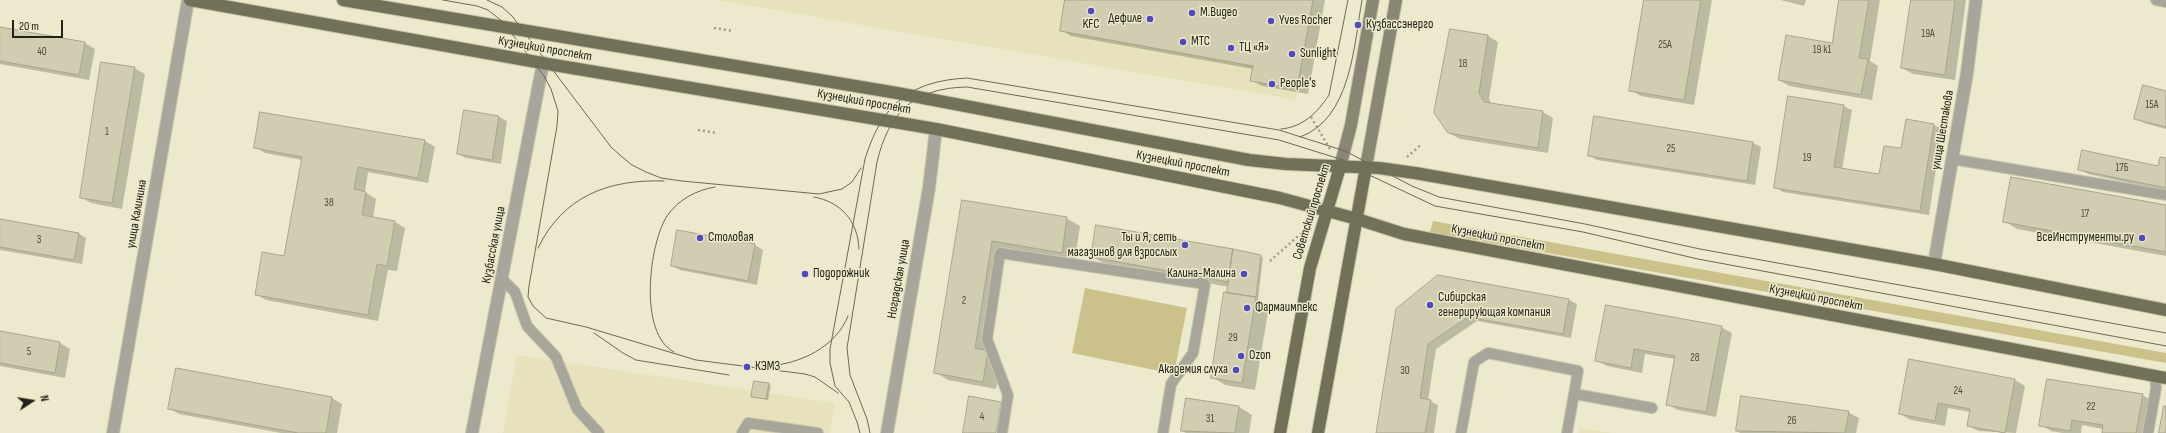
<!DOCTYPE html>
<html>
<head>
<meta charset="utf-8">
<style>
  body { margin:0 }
  #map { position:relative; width:2166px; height:433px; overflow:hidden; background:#ede9cc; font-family:"Sofia Sans Condensed",sans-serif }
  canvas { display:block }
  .north { position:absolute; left:12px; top:381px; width:40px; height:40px; -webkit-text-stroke:3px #ede9cc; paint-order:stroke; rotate:78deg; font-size:11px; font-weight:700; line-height:16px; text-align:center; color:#242217 }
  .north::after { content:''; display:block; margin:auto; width:14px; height:18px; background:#242217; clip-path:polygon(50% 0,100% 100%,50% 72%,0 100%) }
  .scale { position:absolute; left:12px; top:20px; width:51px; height:18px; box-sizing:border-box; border:2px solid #242217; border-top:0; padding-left:5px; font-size:12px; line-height:14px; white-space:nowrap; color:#242217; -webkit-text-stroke:3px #ede9cc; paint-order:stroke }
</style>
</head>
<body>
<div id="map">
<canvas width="2166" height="433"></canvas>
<div class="north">N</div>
<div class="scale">20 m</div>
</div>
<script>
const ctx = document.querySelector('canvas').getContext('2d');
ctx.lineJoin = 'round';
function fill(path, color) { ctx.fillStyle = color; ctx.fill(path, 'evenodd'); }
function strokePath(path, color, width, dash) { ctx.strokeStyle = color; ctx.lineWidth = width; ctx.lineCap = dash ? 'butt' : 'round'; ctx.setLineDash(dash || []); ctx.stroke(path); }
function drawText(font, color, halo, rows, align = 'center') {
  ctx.font = font + ' "Sofia Sans Condensed",sans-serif'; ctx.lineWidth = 3; ctx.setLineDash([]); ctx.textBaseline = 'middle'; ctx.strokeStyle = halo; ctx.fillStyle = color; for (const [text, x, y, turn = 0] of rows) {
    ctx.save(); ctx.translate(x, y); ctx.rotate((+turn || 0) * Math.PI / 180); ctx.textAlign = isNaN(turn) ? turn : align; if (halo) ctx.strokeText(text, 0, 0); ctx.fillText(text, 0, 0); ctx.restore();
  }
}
fill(new Path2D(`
  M 717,0 L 1314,0 L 1296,100 Z
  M 517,355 L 835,403 L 830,433 L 503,433 Z
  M 1579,428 L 1612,433 L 1578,433 Z`), '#e7e1bc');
fill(new Path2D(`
  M 1433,221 L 2166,353 L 2166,363 L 1430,232 Z
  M 1085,288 L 1187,308 L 1174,374 L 1072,353 Z`), '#cac18b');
fill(new Path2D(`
  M 1066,0 L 1325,0 L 1308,94 L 1262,86 L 1251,80 L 1253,69 L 1071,36 L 1061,30 Z
  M 1645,0 L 1712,0 L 1694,105 L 1641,96 L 1630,90 Z
  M 1781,0 L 1806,0 L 1804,6 Z
  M 1840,0 L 1880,0 L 1870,61 L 1878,66 L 1872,100 L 1789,86 L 1779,80 L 1833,44 Z
  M 1912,0 L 1966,0 L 1955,80 L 1913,74 L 1902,68 Z
  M 0,28 L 85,43 L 95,49 L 89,80 L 0,64 Z
  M 1450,30 L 1488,36 L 1498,42 L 1489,99 L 1492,104 L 1543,112 L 1553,118 L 1548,153 L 1460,139 L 1449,133 Z
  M 134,68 L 145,74 L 122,209 L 91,203 L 81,197 Z
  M 2166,92 L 2166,129 L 2144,123 L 2136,118 Z
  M 1843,106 L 1852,110 L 1842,170 L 1880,176 L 1902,149 L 1934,125 L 1942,129 L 1929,215 L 1783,192 L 1775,187 Z
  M 464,111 L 499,117 L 507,121 L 501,164 L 466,158 L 458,154 Z
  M 1595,117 L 1753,143 L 1761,147 L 1755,185 L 1597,160 L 1589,155 Z
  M 425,141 L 435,147 L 428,183 L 368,172 L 365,192 L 376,199 L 373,218 L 395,222 L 405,228 L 397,271 L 388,270 L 378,321 L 266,300 L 256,294 L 285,257 L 302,160 L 265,153 L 255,147 Z
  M 2166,159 L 2166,191 L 2088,174 L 2079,169 L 2159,168 Z
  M 963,201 L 1066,218 L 1080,226 L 1075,260 L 1006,248 L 989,352 L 1001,359 L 996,389 L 948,380 L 935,372 Z
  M 2166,206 L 2166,256 L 2017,229 L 2004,221 Z
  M 0,220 L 78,233 L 86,238 L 82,264 L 0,250 Z
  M 1097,226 L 1263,257 L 1258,300 L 1269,306 L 1255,390 L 1225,385 L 1212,377 L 1232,294 L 1229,287 L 1106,264 L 1092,257 Z
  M 755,245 L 763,250 L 757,285 L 680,270 L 672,266 Z
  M 1439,276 L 1569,300 L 1577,304 L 1571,338 L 1477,321 L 1436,349 L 1428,400 L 1438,405 L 1434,433 L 1377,433 Z
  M 1606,306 L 1721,327 L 1732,333 L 1716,417 L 1678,410 L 1667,404 L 1675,359 L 1645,354 L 1642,373 L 1607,366 L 1596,360 Z
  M 0,332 L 60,343 L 70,349 L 65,378 L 0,366 Z
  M 176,369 L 332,398 L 342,404 L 337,433 L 281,433 L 179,414 L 169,408 Z
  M 2015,380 L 2025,386 L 2016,433 L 1978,431 L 1968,425 L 1970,412 L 1948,408 L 1945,426 L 1911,420 L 1900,414 Z
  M 768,384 L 771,385 L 768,400 L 753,396 Z
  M 2142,395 L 2153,401 L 2147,433 L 2103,433 L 2103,429 L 2082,425 L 2081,433 L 2062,433 L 2051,431 L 2041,425 Z
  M 970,397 L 1001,403 L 1009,407 L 1005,433 L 964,433 Z
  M 1239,407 L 1252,415 L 1249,433 L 1186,433 L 1182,431 Z
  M 1848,412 L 1859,418 L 1856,433 L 1740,433 L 1737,431 Z`), '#0003');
const building = new Path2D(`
  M 1065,0 L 1313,0 L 1297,89 L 1250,81 L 1253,66 L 1060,31 Z
  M 1644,0 L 1701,0 L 1684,100 L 1629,91 Z
  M 1839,0 L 1869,0 L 1859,58 L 1868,59 L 1861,95 L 1778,80 L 1786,35 L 1832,43 Z
  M 1911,0 L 1955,0 L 1945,75 L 1901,68 Z
  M 0,27 L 85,42 L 79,75 L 0,61 Z
  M 1450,29 L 1488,35 L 1479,93 L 1484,102 L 1543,111 L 1538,148 L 1448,133 L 1434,113 Z
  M 101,62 L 135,67 L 112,203 L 80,198 Z
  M 2143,85 L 2166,91 L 2166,127 L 2134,119 Z
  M 1788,96 L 1844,105 L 1834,167 L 1879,174 L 1884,146 L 1901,148 L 1906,119 L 1934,124 L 1920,211 L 1774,188 Z
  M 464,110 L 499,116 L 492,160 L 457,154 Z
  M 260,112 L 425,140 L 418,178 L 358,167 L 354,189 L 366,192 L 362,215 L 395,221 L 387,266 L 377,264 L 368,315 L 255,295 L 262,252 L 284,256 L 302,157 L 254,148 Z
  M 1594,116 L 1753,142 L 1747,181 L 1588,156 Z
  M 2082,150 L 2158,166 L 2160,157 L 2166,158 L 2166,188 L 2078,170 Z
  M 2011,177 L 2166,205 L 2166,252 L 2003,222 Z
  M 962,200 L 1067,217 L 1062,253 L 992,241 L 975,348 L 988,351 L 983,382 L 934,373 Z
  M 0,219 L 79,233 L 74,260 L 0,247 Z
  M 1096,225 L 1233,249 L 1228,282 L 1091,257 Z
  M 677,230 L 755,244 L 748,281 L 671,266 Z
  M 1233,249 L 1261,255 L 1256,297 L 1227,293 Z
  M 1438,275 L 1569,299 L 1563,334 L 1468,317 L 1428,344 L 1420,398 L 1431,400 L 1425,433 L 1376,433 L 1396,309 Z
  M 1224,292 L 1256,297 L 1242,383 L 1211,378 Z
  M 1606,305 L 1722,326 L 1706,412 L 1666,405 L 1675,356 L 1634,349 L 1631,368 L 1595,361 Z
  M 0,331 L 60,342 L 55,373 L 0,363 Z
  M 1909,359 L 2015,379 L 2005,433 L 1967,426 L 1970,409 L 1938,403 L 1935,421 L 1899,414 Z
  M 176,368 L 332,397 L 326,433 L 298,433 L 168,409 Z
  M 2047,379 L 2143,394 L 2136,433 L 2102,433 L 2103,425 L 2072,420 L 2070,431 L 2039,426 Z
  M 754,381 L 769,383 L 766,399 L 751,397 Z
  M 969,396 L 1001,402 L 996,433 L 963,433 Z
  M 1741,396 L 1849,411 L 1845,433 L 1736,431 Z
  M 1186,398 L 1239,406 L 1235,433 L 1181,431 Z
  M 2164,406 L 2166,406 L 2166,433 L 2159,433 Z`);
fill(building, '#d1cdb0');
strokePath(building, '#a9a589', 1);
const lane = new Path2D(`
  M 2156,0 L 2166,2
  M 1952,159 L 2166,195
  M 501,278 L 515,292 L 527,326 L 556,357 L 577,409 L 599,433
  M 1575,394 L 1652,408
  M 742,433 L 748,423 L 818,433
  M 1002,433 L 1008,395 L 987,339 L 1000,253 L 1205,284 L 1193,353 L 1171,384 L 1163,433
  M 1461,433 L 1474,362 L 1488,353 L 1578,371 L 1567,433
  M 2148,433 L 2156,388 L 2155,377`);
const street = new Path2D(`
  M 1934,264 L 1967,73 L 1976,0
  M 113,433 L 188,0
  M 472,433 L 543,63
  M 887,433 L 929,188 L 936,129`);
const secondary = new Path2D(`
  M 1340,167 L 1351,125 L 1373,0
  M 1366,167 L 1396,0`);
const primary = new Path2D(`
  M 190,0 L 548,64 L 936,129 L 1280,198 L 1357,219 L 1404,234 L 2166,378
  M 343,0 L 897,93 L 1249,160 L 1286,164 L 1379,168 L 1415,173 L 1934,264 L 2166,310
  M 1280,433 L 1310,268 L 1340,167
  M 1318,433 L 1366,167`);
strokePath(lane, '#c9c5ab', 12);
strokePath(street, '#c9c5ab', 14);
strokePath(secondary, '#c9c5ab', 14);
strokePath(primary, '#c9c5ab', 14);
strokePath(new Path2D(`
  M 714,28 L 733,31
  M 1311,117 L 1330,149
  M 698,130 L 717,133
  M 1407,157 L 1422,144
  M 1270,261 L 1306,229`), '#9f9c86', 2.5, [2, 3]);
strokePath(lane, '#a8a69a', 10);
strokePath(street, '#a8a69a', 12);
strokePath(secondary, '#898674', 12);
strokePath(primary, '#73705a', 12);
strokePath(new Path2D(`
  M 443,0 L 477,6 L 488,10 L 503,22 L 544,76 L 551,89 L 558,111 L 557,126 L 529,286 L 528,297 L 533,306 L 546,318 L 586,327 L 696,360 L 805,374 L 815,377 L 838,393
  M 487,0 L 502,7 L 512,16 L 611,147 L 621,156 L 632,165 L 646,172 L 661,178 L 682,181 L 819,194 L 842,189 L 852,182 L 861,168
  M 1281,129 C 1303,127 1317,113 1329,95 L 1348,0
  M 1300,137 C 1351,119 1354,45 1362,0
  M 814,197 C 841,202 858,221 859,249
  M 538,248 C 563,196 609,179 664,181
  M 594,333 L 623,353 L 636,360 L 729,375
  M 674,352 C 638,334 649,244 667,216 C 678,200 696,190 715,187
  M 768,366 C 800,364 836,347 848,316
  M 860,433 L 857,422 L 849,402 L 835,386 L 830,363 L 830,349 L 865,159 C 882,104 910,81 967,78 L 1279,130 L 1345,151 L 1412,186 L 1439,197 L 1585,224 L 1700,249 L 2166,333
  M 870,433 L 867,419 L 850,375 L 847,348 L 877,162 C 889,112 914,88 967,87 L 1279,140 L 1343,160 L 1365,173 L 1435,206 L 1583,232 L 1698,259 L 2166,346`), '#6b6857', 1);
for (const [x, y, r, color] of [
  [1091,11,4,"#5049c0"],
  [1192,13,4,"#5049c0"],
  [1150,19,4,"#5049c0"],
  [1271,21,4,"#5049c0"],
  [1358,25,4,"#5049c0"],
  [1183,42,4,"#5049c0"],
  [1231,48,4,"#5049c0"],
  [1292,54,4,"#5049c0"],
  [1272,84,4,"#5049c0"],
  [700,238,4,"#5049c0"],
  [2142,238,4,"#5049c0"],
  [1185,245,4,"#5049c0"],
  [805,274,4,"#5049c0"],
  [1244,274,4,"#5049c0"],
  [1430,305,4,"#5049c0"],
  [1247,308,4,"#5049c0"],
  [1241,356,4,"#5049c0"],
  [747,367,4,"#5049c0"],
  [1236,370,4,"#5049c0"]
]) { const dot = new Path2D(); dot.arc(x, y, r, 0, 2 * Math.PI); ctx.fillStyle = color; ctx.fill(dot); strokePath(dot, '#ede9cc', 1.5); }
drawText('11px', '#4f4d3d', null, [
  ["19А",1928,34],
  ["25А",1665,45],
  ["19 к1",1822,50],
  ["40",42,52],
  ["18",1463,64],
  ["15А",2152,105],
  ["1",107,132],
  ["25",1671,149],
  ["19",1807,158],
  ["17Б",2122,168],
  ["38",329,203],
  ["17",2085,214],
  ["3",39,240],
  ["2",964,301],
  ["29",1233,338],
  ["5",29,352],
  ["28",1695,358],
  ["30",1405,371],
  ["24",1958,391],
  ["22",2091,407],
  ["4",982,417],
  ["31",1210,419],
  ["26",1792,421]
]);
drawText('13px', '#242217', '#ede9cc', [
  ["М.Видео",1200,13],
  ["Дефиле",1142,19,"right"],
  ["Yves Rocher",1279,21],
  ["KFC",1091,25,"center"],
  ["Кузбассэнерго",1366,25],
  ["МТС",1191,42],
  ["ТЦ «Я»",1239,48],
  ["Sunlight",1300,54],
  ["People's",1280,84],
  ["Столовая",708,238],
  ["Ты и Я, сеть",1177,238,"right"],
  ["магазинов для взрослых",1177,253,"right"],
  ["ВсеИнструменты.ру",2134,238,"right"],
  ["Подорожник",813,274],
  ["Калина-Малина",1236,274,"right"],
  ["Сибирская",1438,298],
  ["генерирующая компания",1438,313],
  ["Фармаимпекс",1255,308],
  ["Ozon",1249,356],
  ["КЭМЗ",755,367],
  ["Академия слуха",1228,370,"right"]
], 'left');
drawText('13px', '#242217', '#ede9cc', [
  ["Кузнецкий проспект",545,49,10],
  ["Кузнецкий проспект",864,102,10],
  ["улица Шестакова",1943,130,-80],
  ["Кузнецкий проспект",1183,164,11],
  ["Советский проспект",1312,212,-73],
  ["улица Калинина",137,214,-80],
  ["Кузнецкий проспект",1498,238,11],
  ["Кузбасская улица",494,245,-79],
  ["Ноградская улица",899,279,-80],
  ["Кузнецкий проспект",1816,298,11]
]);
</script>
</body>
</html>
